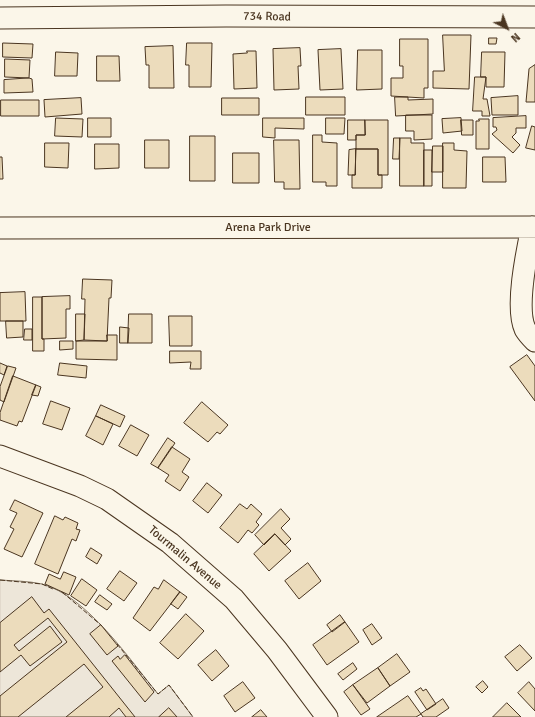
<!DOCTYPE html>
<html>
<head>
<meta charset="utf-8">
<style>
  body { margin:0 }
  #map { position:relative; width:535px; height:717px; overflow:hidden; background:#fbf6e9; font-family:Signika,sans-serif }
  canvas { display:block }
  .north { position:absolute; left:487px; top:8px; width:40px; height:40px; -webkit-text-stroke:3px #fbf6e9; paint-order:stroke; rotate:138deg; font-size:11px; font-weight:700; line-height:16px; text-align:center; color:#4a3520 }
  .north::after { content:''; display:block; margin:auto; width:14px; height:18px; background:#4a3520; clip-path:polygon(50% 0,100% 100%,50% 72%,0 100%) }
</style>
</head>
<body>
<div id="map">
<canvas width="535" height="717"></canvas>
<div class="north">N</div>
</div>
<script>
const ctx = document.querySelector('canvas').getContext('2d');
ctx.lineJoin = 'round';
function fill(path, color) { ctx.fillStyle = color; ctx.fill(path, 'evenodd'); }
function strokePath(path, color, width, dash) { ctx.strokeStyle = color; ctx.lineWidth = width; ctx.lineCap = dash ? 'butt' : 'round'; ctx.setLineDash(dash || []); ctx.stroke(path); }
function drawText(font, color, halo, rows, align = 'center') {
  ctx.font = font + ' Signika,sans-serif'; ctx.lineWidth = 3; ctx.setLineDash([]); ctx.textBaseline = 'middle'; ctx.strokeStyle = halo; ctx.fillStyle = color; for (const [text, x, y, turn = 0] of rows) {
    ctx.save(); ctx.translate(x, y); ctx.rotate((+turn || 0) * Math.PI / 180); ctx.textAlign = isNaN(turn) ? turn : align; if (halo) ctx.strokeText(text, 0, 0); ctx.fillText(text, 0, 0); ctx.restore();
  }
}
const green = new Path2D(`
  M 0,580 C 14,581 29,581 42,584 C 87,596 130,660 158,694 L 169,685 L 193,717 L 0,717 Z`);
fill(green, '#ede6d9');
strokePath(green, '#887966', 1);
const building = new Path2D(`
  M 443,35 L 471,35 L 469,89 L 433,88 L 433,71 L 444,71 Z
  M 489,38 L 497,38 L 496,44 L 489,44 Z
  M 400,39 L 428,39 L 428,88 L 424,88 L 424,98 L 391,96 L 391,78 L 403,78 L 403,66 L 400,66 Z
  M 3,43 L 33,44 L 32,58 L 3,57 Z
  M 187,43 L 212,43 L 211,87 L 189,87 L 189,65 L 186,65 Z
  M 173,46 L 174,88 L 149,88 L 149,65 L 146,65 L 145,47 Z
  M 300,48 L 301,66 L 298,66 L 299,89 L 274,90 L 273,49 Z
  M 341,49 L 343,89 L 320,90 L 318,50 Z
  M 358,50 L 382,50 L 382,89 L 357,90 Z
  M 247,51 L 256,51 L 257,88 L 234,89 L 233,54 L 247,53 Z
  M 56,52 L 78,53 L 77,76 L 55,76 Z
  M 482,52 L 505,52 L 504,87 L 486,87 L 486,77 L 481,77 Z
  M 97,56 L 119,56 L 120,81 L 97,81 Z
  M 5,59 L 30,60 L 29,78 L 5,77 Z
  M 535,65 L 535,102 L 526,102 L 529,69 Z
  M 475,77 L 486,77 L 483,99 L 487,99 L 490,116 L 482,116 L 482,111 L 473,111 Z
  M 29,78 L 32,79 L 33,92 L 4,93 L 4,80 Z
  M 518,96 L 518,115 L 492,115 L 491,98 Z
  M 306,97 L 345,97 L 345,115 L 306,115 Z
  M 395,97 L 408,97 L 408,100 L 433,99 L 433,114 L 396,116 Z
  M 81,98 L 82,114 L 45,117 L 44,100 Z
  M 222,98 L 259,98 L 259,115 L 222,115 Z
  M 1,100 L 39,100 L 39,116 L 1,116 Z
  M 406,115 L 432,115 L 432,139 L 414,140 L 414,131 L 406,131 Z
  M 526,116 L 526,128 L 516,128 L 516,133 L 512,137 L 520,145 L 513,153 L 492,134 L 497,130 L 496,127 L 493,127 L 493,118 Z
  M 56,118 L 83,119 L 82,137 L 55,136 Z
  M 88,118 L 111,118 L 111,137 L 88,137 Z
  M 263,118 L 304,118 L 304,129 L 275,128 L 275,138 L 263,137 Z
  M 326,118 L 345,118 L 344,134 L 326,134 Z
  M 461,118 L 462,131 L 443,133 L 442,119 Z
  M 479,119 L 489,119 L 489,149 L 476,149 L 476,121 L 479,121 Z
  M 348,120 L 365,120 L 365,135 L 356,135 L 356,140 L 348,140 Z
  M 365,120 L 388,120 L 388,175 L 378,175 L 378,149 L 356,149 L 356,135 L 365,135 Z
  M 461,120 L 473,120 L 473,135 L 462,135 Z
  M 532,126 L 535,127 L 535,150 L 526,148 Z
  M 313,135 L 322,135 L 322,142 L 337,143 L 337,186 L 326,186 L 326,182 L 313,182 Z
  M 190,136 L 215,136 L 215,181 L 190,181 Z
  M 394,138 L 400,138 L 399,159 L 393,159 Z
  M 400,138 L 411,138 L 411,143 L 424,143 L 424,186 L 400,186 Z
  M 145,140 L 169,140 L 169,168 L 145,168 Z
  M 274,140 L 299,140 L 300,189 L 284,189 L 284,182 L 275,182 Z
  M 45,143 L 69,143 L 68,168 L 45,167 Z
  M 443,143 L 454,143 L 454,150 L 467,151 L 466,188 L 443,188 Z
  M 95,144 L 119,144 L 119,168 L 95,169 Z
  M 433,146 L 443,146 L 443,172 L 432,172 Z
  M 356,149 L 378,149 L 378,175 L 382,175 L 382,188 L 352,188 L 352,175 L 355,175 Z
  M 356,149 L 355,175 L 348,175 L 349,150 Z
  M 424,150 L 432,150 L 432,186 L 424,186 Z
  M 233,153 L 259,153 L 259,183 L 233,183 Z
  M 0,157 L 2,157 L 3,179 L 0,179 Z
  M 483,157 L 505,157 L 506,182 L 483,182 Z
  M 83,279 L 112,280 L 111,298 L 109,298 L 107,341 L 84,340 L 85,299 L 82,299 Z
  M 25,292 L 26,321 L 0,321 L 0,293 Z
  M 70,296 L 70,309 L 66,309 L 66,338 L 42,339 L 42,297 Z
  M 33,297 L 42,297 L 42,339 L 44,339 L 44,351 L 33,351 Z
  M 76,314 L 85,314 L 84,340 L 76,341 Z
  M 129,314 L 152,314 L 152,343 L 128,343 Z
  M 169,316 L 192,316 L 192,346 L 170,346 Z
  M 6,321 L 23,321 L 23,337 L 7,338 Z
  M 120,327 L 129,328 L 128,343 L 120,343 Z
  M 25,329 L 32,329 L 32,340 L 24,340 Z
  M 107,335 L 117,335 L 117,360 L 76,359 L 76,341 L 107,341 Z
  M 60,341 L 73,341 L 73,349 L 60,350 Z
  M 170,351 L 201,351 L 201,369 L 190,369 L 191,362 L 170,363 Z
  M 527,355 L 535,366 L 535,401 L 510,367 Z
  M 0,363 L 7,366 L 4,375 L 0,373 Z
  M 60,363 L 87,366 L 86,378 L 58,375 Z
  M 8,366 L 16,368 L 4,402 L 0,400 L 0,387 Z
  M 13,376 L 36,385 L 22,422 L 19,421 L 17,426 L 0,420 L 0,413 Z
  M 36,385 L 41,387 L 38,396 L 32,395 Z
  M 51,401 L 70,408 L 62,430 L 43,424 Z
  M 202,402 L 228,425 L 220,434 L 217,432 L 208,442 L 184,423 Z
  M 101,405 L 125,416 L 120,427 L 96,416 Z
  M 96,416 L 113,424 L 103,445 L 86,436 Z
  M 131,425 L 149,435 L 137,456 L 119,446 Z
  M 168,438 L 175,443 L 158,468 L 151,464 Z
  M 172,447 L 190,459 L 182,472 L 189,477 L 180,491 L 165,481 L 169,475 L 158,468 Z
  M 207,483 L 222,495 L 208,513 L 193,501 Z
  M 15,500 L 43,513 L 22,557 L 4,549 L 14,529 L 10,527 L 17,513 L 10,510 Z
  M 240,504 L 247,509 L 251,504 L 262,514 L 256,522 L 259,525 L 252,533 L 248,530 L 238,543 L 220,528 Z
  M 281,509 L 290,519 L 281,528 L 291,539 L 285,545 L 275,534 L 264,545 L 255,535 Z
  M 55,516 L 63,520 L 65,517 L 78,523 L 76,529 L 80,530 L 76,541 L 72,539 L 58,574 L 35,564 Z
  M 275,534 L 291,551 L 269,571 L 254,554 Z
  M 91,548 L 102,555 L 97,564 L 86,557 Z
  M 308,563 L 321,581 L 299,599 L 285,581 Z
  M 120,571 L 137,583 L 124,601 L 107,589 Z
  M 64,572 L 76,577 L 69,595 L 45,584 L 49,574 L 60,579 Z
  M 82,579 L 97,590 L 86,606 L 71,596 Z
  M 164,580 L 180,592 L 150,631 L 133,618 L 154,587 L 158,589 Z
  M 180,592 L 187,597 L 178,609 L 171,604 Z
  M 100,595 L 112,604 L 107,610 L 95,602 Z
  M 32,597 L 44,613 L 49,609 L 135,717 L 126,717 L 119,708 L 109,717 L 66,717 L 103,687 L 84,664 L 18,717 L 0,717 L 0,696 L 67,642 L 48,618 L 14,645 L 19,651 L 50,626 L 62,642 L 30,666 L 21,655 L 0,672 L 0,623 Z
  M 186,614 L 204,631 L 178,659 L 160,643 Z
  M 340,615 L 345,622 L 332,632 L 327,625 Z
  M 345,622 L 359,642 L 327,665 L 313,645 Z
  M 372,624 L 382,638 L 372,645 L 363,630 Z
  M 101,625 L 118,646 L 107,655 L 90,634 Z
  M 520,645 L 532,658 L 517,671 L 505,657 Z
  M 216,650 L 229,666 L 212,681 L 198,665 Z
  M 397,654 L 410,672 L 390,686 L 378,668 Z
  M 125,655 L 154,692 L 145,702 L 112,661 L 118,656 L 120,659 Z
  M 353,663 L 357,669 L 343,680 L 338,674 Z
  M 378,668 L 390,686 L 367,703 L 353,685 Z
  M 483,681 L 488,687 L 482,693 L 476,687 Z
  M 243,682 L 255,698 L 235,712 L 224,696 Z
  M 529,682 L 535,689 L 535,711 L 518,693 Z
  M 353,685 L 370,709 L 361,715 L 344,692 Z
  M 421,688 L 423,691 L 426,689 L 436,704 L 427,710 L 415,692 Z
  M 408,696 L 421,714 L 416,717 L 377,717 Z
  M 443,699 L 449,708 L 436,717 L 423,717 L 421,714 Z
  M 507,703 L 521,717 L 493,717 Z
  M 169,708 L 177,717 L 159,717 Z
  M 261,710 L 267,717 L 252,717 Z`);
fill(building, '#ecdcbc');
strokePath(building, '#4a3520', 1);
const minor = new Path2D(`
  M 0,18 L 226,16 L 535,17
  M 532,227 C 527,251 515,307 525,329 C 528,334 532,338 535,341
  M 0,228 L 535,227
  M 0,456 L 80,486 L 107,499 L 170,543 L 234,599 L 277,650 L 327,717`);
strokePath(minor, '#4a3520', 23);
strokePath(minor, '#fbf6e9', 21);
strokePath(new Path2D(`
  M 0,580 L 42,584 L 53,589
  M 62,592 L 102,626
  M 117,644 L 158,694 L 169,685 L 193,717`), '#4a3520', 1, [5, 2]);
drawText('12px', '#4a3520', '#fbf6e9', [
  ["734 Road",267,17,1],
  ["Arena Park Drive",268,228],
  ["Tourmalin Avenue",185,558,40]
]);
</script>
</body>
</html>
